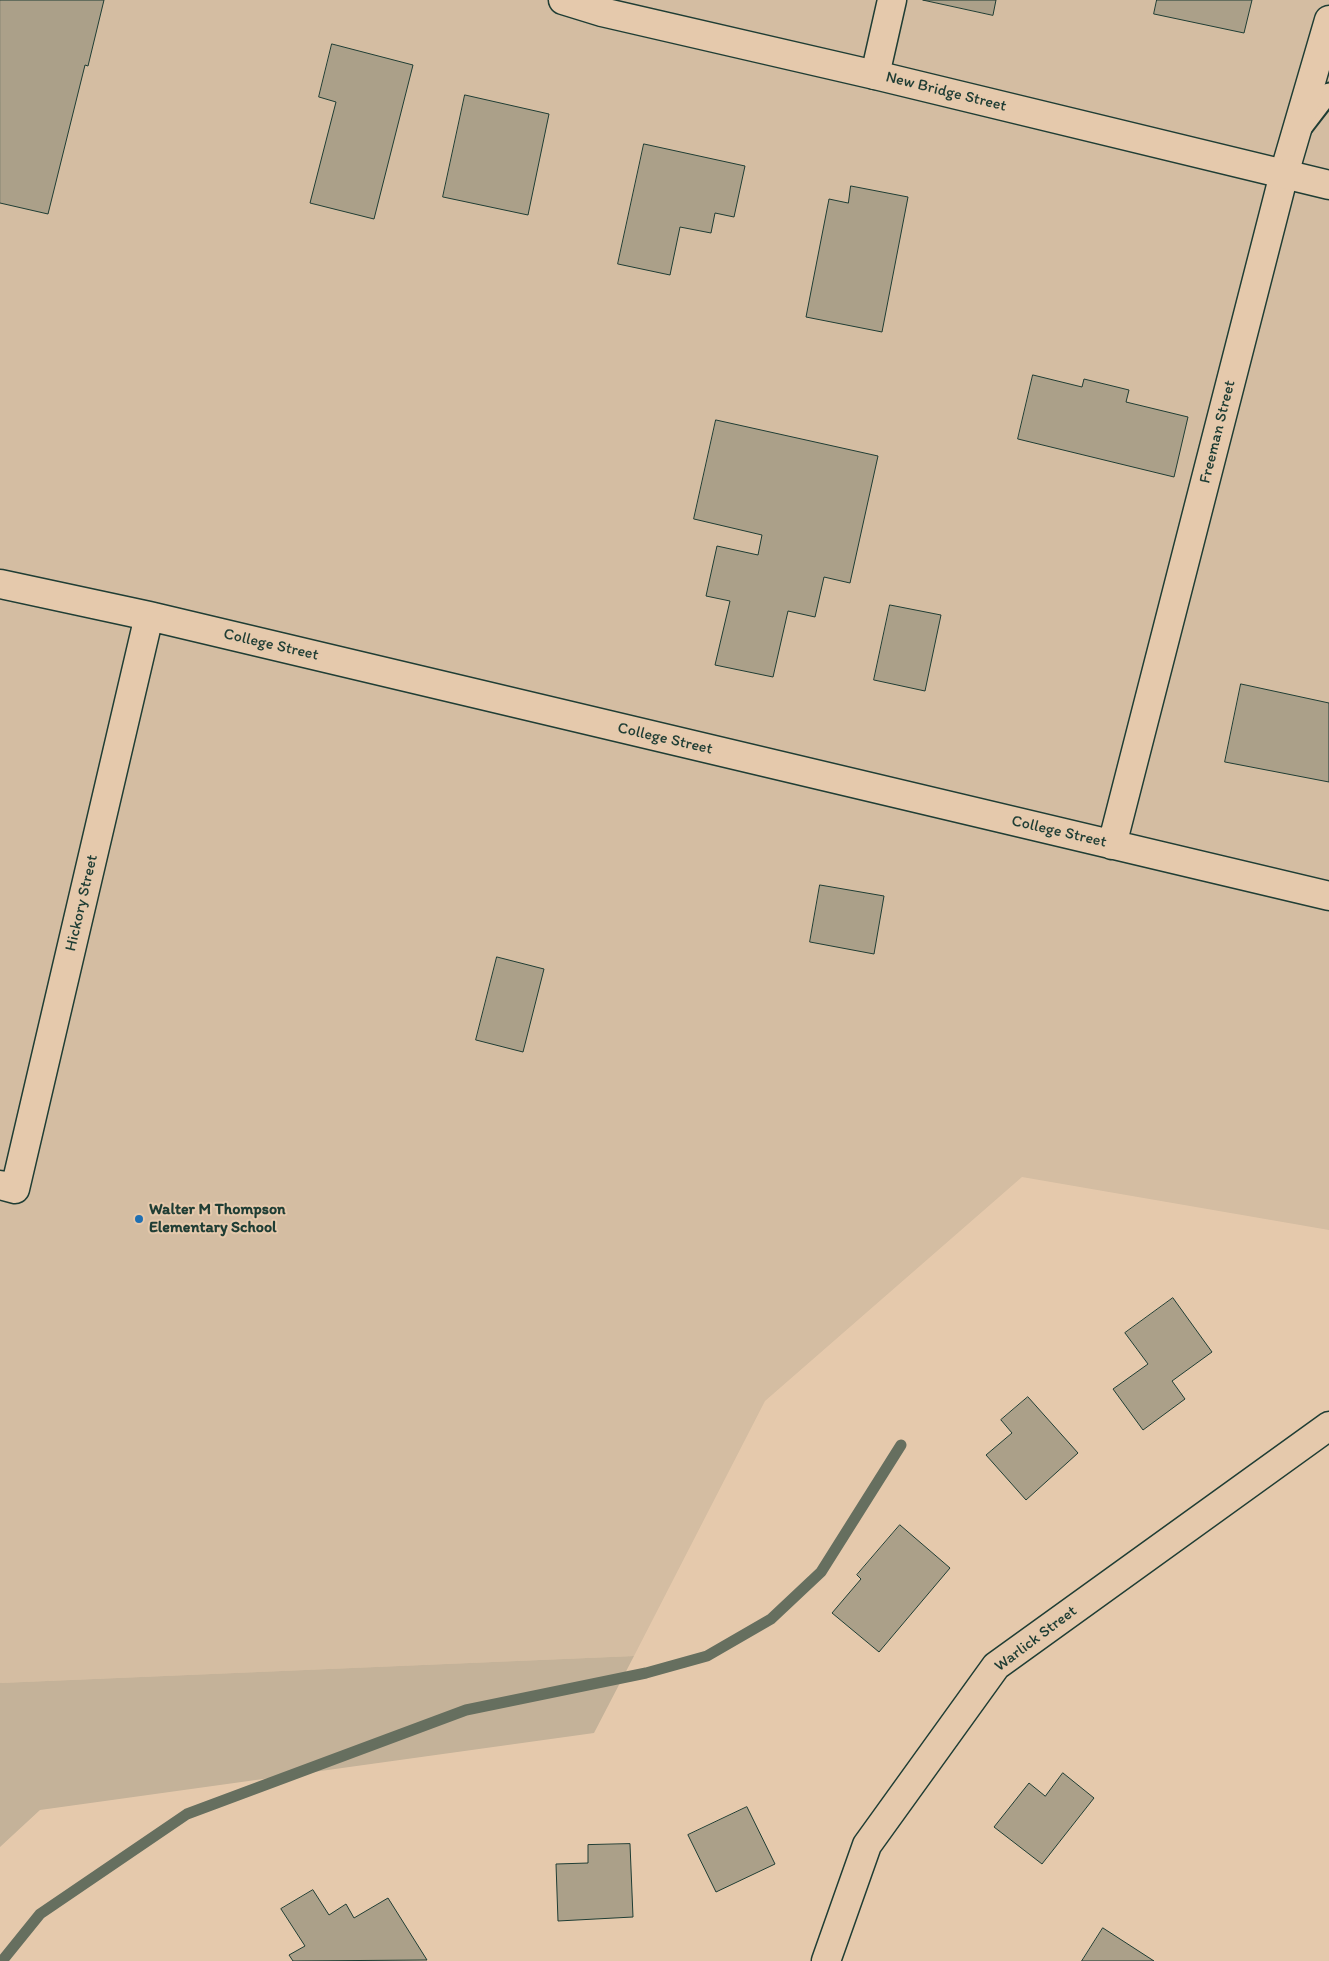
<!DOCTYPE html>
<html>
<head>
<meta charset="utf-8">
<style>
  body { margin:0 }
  canvas { display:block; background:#e5c9ac }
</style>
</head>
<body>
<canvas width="1329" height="1961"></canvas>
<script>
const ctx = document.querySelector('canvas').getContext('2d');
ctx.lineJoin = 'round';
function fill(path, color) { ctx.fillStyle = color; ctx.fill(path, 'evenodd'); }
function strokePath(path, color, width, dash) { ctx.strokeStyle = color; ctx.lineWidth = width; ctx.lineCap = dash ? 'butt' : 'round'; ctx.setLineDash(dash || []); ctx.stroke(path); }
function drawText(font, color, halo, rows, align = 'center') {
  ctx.font = font + ' Itim,sans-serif'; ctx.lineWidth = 4; ctx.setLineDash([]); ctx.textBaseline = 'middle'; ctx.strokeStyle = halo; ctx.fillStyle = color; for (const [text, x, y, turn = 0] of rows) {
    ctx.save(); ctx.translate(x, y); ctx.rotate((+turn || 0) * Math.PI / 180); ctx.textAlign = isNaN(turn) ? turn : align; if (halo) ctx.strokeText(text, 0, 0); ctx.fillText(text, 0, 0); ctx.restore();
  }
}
fill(new Path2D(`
  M 0,0 L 1329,0 L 1329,1230 L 1022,1177 L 765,1401 L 634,1656 L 0,1683 Z`), '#d4bda2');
fill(new Path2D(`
  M 634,1656 L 594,1733 L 40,1810 L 0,1847 L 0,1683 Z`), '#c4b299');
strokePath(new Path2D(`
  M 2,1961 L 40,1914 L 187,1814 L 466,1710 L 646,1673 L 707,1656 L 771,1619 L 821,1572 L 901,1445`), '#666f5f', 11);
const building = new Path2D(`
  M 0,0 L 104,0 L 88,66 L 85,65 L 48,214 L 0,203 Z
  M 923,0 L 996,0 L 993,15 Z
  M 1157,0 L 1252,0 L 1244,33 L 1154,14 Z
  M 332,44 L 413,65 L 374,219 L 310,203 L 336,102 L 319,97 Z
  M 465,95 L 549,114 L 528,215 L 443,197 Z
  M 644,144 L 745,166 L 734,217 L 715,213 L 711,233 L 680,227 L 670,275 L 618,264 Z
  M 851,186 L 908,197 L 882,332 L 806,317 L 829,199 L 848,203 Z
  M 1033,375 L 1082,387 L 1084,379 L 1129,390 L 1126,402 L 1188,417 L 1174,477 L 1018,439 Z
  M 716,420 L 878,456 L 850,583 L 824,577 L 815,617 L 788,611 L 773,677 L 715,665 L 730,601 L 706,596 L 717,546 L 758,555 L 762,535 L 694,519 Z
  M 890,605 L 941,615 L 925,691 L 874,680 Z
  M 1241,684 L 1329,703 L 1329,782 L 1225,762 Z
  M 820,885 L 884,896 L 874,954 L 810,942 Z
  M 497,957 L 544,969 L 523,1052 L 476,1040 Z
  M 1173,1298 L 1212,1352 L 1172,1381 L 1185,1399 L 1143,1430 L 1113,1389 L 1148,1364 L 1125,1333 Z
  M 1028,1397 L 1078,1453 L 1026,1500 L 986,1455 L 1012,1433 L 1001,1420 Z
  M 900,1525 L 950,1568 L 879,1652 L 832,1613 L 861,1579 L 857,1575 Z
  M 1063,1773 L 1094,1798 L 1042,1864 L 994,1827 L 1029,1783 L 1045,1796 Z
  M 747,1807 L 775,1864 L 716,1892 L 688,1835 Z
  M 630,1844 L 633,1917 L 558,1921 L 556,1864 L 588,1863 L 588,1845 Z
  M 313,1890 L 329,1915 L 346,1904 L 354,1918 L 388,1898 L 427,1960 L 293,1961 L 289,1955 L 305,1946 L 281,1909 Z
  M 1103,1928 L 1154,1961 L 1082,1961 Z`);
fill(building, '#aba089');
strokePath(building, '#1f3d34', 1);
const service = new Path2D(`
  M 1302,126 L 1322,100 L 1329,94`);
const minor = new Path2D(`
  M 875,75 L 892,0
  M 0,584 L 149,616 L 1329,896
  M 1112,845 L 1284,174 L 1329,20
  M 0,1185 L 15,1189 L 149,616
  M 826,1961 L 867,1845 L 996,1666 L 1329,1426`);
const secondary = new Path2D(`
  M 563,0 L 602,12 L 875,75 L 1329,185`);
strokePath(service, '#1f3d34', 25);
strokePath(minor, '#1f3d34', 31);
strokePath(secondary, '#1f3d34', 31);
strokePath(service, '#e5c9ac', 21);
strokePath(minor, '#e5c9ac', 28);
strokePath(secondary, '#e5c9ac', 28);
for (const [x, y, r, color] of [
  [139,1219,5,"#1f6fb2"]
]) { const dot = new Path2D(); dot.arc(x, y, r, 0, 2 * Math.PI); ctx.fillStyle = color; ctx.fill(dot); strokePath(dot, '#e5c9ac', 2); }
drawText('16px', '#1f3d34', '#e5c9ac', [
  ["New Bridge Street",946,92,14],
  ["Freeman Street",1218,432,-76],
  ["College Street",271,645,13],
  ["College Street",665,739,13],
  ["College Street",1059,832,13],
  ["Hickory Street",82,903,-77],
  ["Warlick Street",1036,1639,-37]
]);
drawText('bold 16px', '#1f3d34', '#e5c9ac', [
  ["Walter M Thompson",149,1210],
  ["Elementary School",149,1228]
], 'left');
</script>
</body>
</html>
